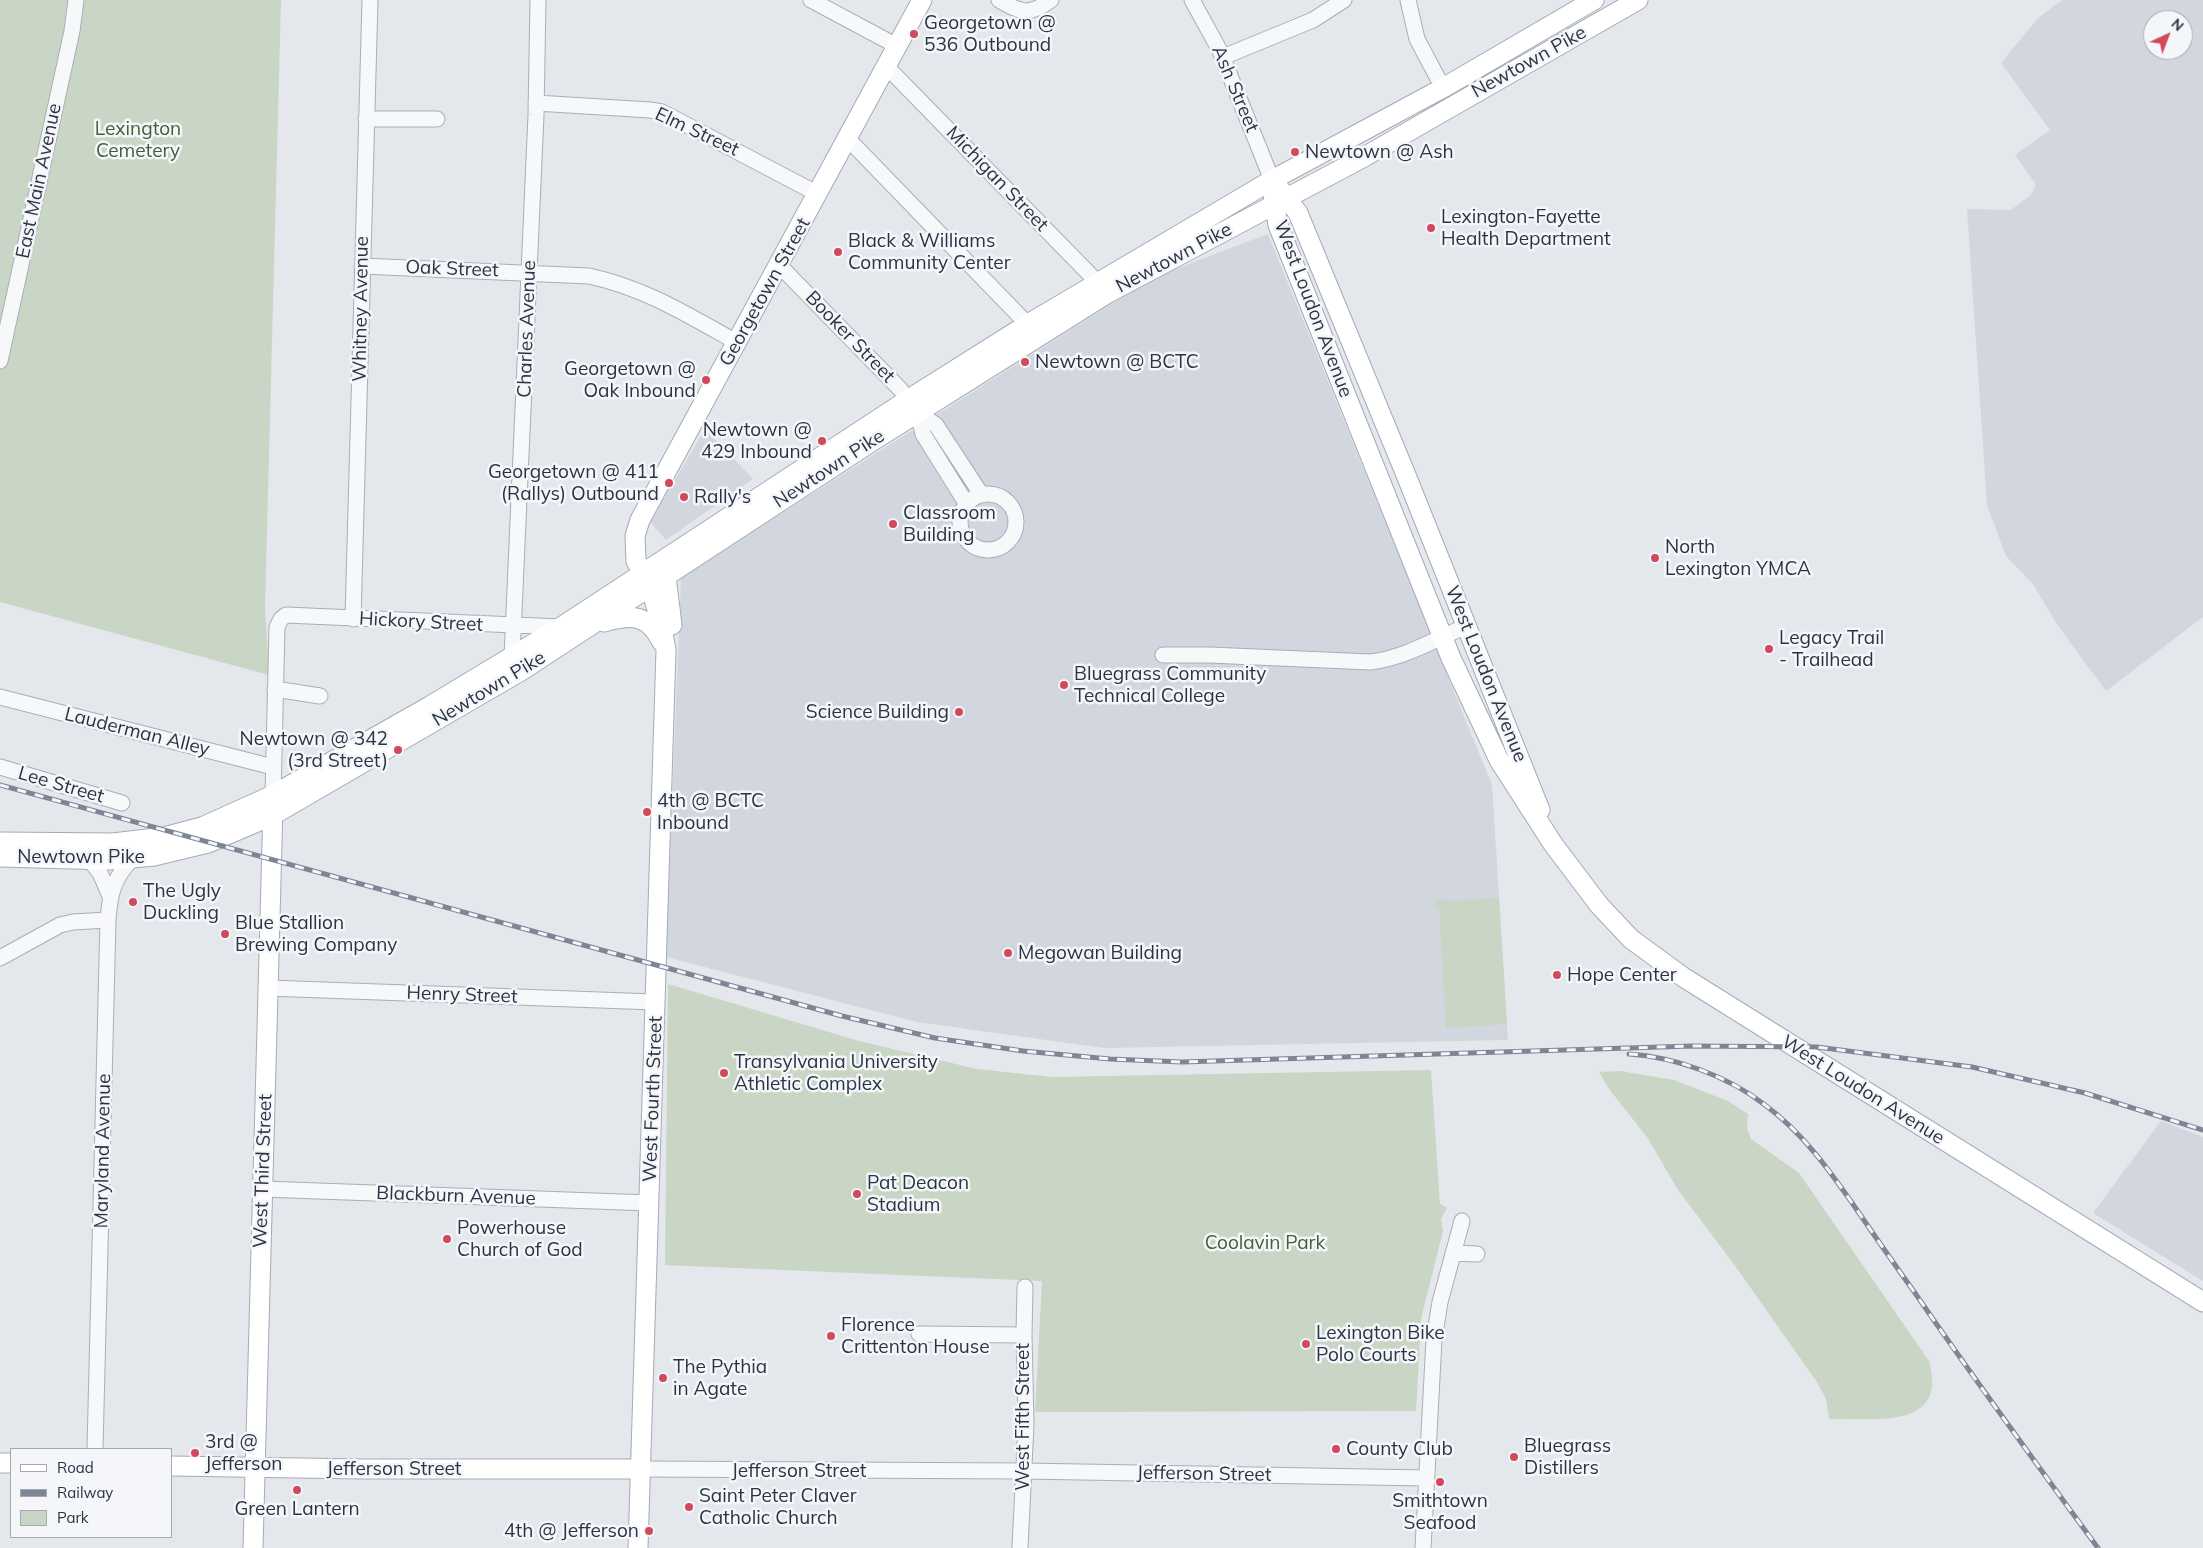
<!DOCTYPE html>
<html>
<head>
<meta charset="utf-8">
<style>
  body { margin:0 }
  #map { position:relative; width:2203px; height:1548px; overflow:hidden; background:#e4e7ec; font-family:Mulish,sans-serif }
  canvas { display:block }
  .legend { position:absolute; left:10px; top:1448px; width:162px; height:90px; box-sizing:border-box; background:#f4f6f9; border:1px solid #a4a8b1; margin:0; padding:6px 9px; list-style:none; font-size:15px; color:#2b3445 }
  .legend li { display:flex; align-items:center; gap:10px; height:25px }
  .legend b { width:25px; border:1px solid #a4a8b1 }
  .north { position:absolute; left:2143px; top:10px; width:50px; height:50px; box-sizing:border-box; background:#f4f6f9; border:1px solid #a4a8b1; border-radius:50%; rotate:43deg; font-size:14px; font-weight:700; line-height:20px; text-align:center; color:#2b3445 }
  .north::after { content:''; display:block; margin:auto; width:18px; height:22px; background:#d1495b; clip-path:polygon(50% 0,100% 100%,50% 72%,0 100%) }
</style>
</head>
<body>
<div id="map">
<canvas width="2203" height="1548"></canvas>
<ul class="legend">
<li><b style="height:6px;background:#fff"></b>Road</li>
<li><b style="height:6px;background:#7d8696"></b>Railway</li>
<li><b style="height:14px;background:#c9d6c5"></b>Park</li>
</ul>
<div class="north">N</div>
</div>
<script>
const ctx = document.querySelector('canvas').getContext('2d');
ctx.lineJoin = 'round';
function fill(path, color) { ctx.fillStyle = color; ctx.fill(path, 'evenodd'); }
function strokePath(path, color, width, dash) { ctx.strokeStyle = color; ctx.lineWidth = width; ctx.lineCap = dash ? 'butt' : 'round'; ctx.setLineDash(dash || []); ctx.stroke(path); }
function drawText(font, color, halo, rows, align = 'center') {
  ctx.font = font + ' Mulish,sans-serif'; ctx.lineWidth = 5; ctx.setLineDash([]); ctx.textBaseline = 'middle'; ctx.strokeStyle = halo; ctx.fillStyle = color; for (const [text, x, y, turn = 0] of rows) {
    ctx.save(); ctx.translate(x, y); ctx.rotate((+turn || 0) * Math.PI / 180); ctx.textAlign = isNaN(turn) ? turn : align; if (halo) ctx.strokeText(text, 0, 0); ctx.fillText(text, 0, 0); ctx.restore();
  }
}
fill(new Path2D(`
  M 2062,0 L 2203,0 L 2203,617 L 2106,691 L 2056,623 L 2033,584 L 2006,556 L 1987,505 L 1967,209 L 2011,210 L 2031,195 L 2036,184 L 2015,155 L 2050,130 L 2001,63 L 2038,18 ZM 2153,20 L 2183,20 L 2183,50 L 2153,50 Z
  M 1268,234 L 1492,785 L 1508,1040 L 1104,1048 L 917,1022 L 666,957 L 681,577 L 1154,277 Z
  M 705,429 L 753,479 L 666,540 L 650,522 Z
  M 2161,1121 L 2203,1137 L 2203,1281 L 2093,1213 Z`), '#d2d6de');
fill(new Path2D(`
  M 0,0 L 281,0 L 265,607 L 269,675 L 0,602 Z
  M 1499,898 L 1507,1024 L 1446,1028 L 1439,908 L 1435,908 L 1435,902 L 1438,899 L 1445,899 L 1445,901 Z
  M 668,984 L 859,1041 L 977,1069 L 1052,1077 L 1431,1070 L 1440,1204 L 1447,1208 L 1441,1219 L 1443,1231 L 1421,1319 L 1416,1411 L 1035,1412 L 1042,1281 L 665,1265 Z
  M 1620,1071 L 1674,1080 L 1728,1101 L 1748,1114 L 1747,1128 L 1751,1139 L 1799,1173 L 1929,1361 C 1949,1431 1873,1418 1829,1419 L 1826,1399 L 1817,1382 L 1733,1263 L 1678,1190 L 1647,1137 L 1609,1089 L 1599,1072 Z`), '#c9d6c5');
const minor = new Path2D(`
  M 811,0 L 897,46
  M 999,0 C 1022,13 1029,16 1051,0
  M 1192,0 L 1220,51 L 1272,180
  M 1408,0 L 1417,39 L 1443,88
  M 1223,57 L 1313,20 L 1344,0
  M 886,66 L 1105,290
  M 536,103 L 650,110 L 662,112 L 818,194
  M 366,119 L 437,119
  M 848,139 L 1035,332
  M 779,265 L 900,389 L 918,412 L 936,425 L 981,494
  M 362,266 L 589,276 C 645,288 688,315 738,343
  M 0,361 L 72,31 L 76,0
  M 918,412 L 923,434 L 966,503
  M960 522a28 28 0 1 1 56 0a28 28 0 1 1-56 0Z
  M 353,619 L 370,0
  M 1163,655 L 1210,655 L 1370,662 C 1405,658 1435,639 1467,626
  M 512,657 L 536,115 L 538,0
  M 275,689 L 320,696
  M 0,697 L 273,767
  M 0,767 L 122,803
  M 273,795 L 277,627 L 281,619 L 286,615 L 561,627
  M 89,859 L 100,873 L 110,896
  M 0,958 L 60,925 L 73,922 L 108,920
  M 268,988 L 655,1002
  M 263,1189 L 650,1203
  M 1453,1253 L 1477,1254
  M 919,1334 L 1024,1335
  M 95,1449 L 108,920 C 110,893 113,879 132,859
  M 641,1469 L 1024,1471 L 1426,1478
  M 1020,1548 L 1026,1424 L 1024,1335 L 1025,1287
  M 1423,1548 L 1434,1339 L 1440,1302 L 1462,1221`);
const major = new Path2D(`
  M 1279,188 L 1298,213 L 1406,475 L 1540,810
  M 1273,194 L 1278,225 L 1451,658 L 1499,760 L 1553,844 L 1599,905 L 1631,939 L 1683,977 L 2203,1302
  M 666,576 L 672,625
  M 604,622 C 632,614 648,614 662,642
  M 0,842 L 113,843 L 164,837 L 202,827 L 273,795 L 430,706 L 561,627 L 909,399 L 1028,324 L 1272,180 L 1443,88 L 1594,0
  M 0,857 L 109,860 L 154,856 L 208,843 L 273,815 L 521,671 L 871,442 L 1108,293 L 1364,157 L 1638,0
  M 0,1463 L 11,1463
  M 171,1466 L 363,1469 L 641,1469
  M 253,1548 L 273,806
  M 638,1548 L 666,650 L 661,623 L 650,586 L 636,561 L 635,536 L 640,520 L 922,0`);
strokePath(minor, '#a9aeb7', 17);
strokePath(major, '#a3abb8', 21);
strokePath(minor, '#f7f8fa', 15);
strokePath(major, '#fff', 19);
const rail = new Path2D(`
  M 0,785 L 842,1016 L 935,1038 L 1023,1051 L 1110,1059 L 1182,1062 L 1692,1046 L 1817,1047 L 1972,1067 L 2085,1093 L 2203,1130
  M 1629,1054 C 1675,1057 1728,1076 1765,1105 C 1803,1133 1830,1171 1857,1210 C 1876,1238 1895,1265 1915,1293 C 1974,1379 2036,1463 2098,1548`);
strokePath(rail, '#7d8696', 5);
strokePath(rail, '#f4f6f9', 3, [9]);
for (const [x, y, r, color] of [
  [914,34,5,"#d1495b"],
  [1295,152,5,"#d1495b"],
  [1431,228,5,"#d1495b"],
  [838,252,5,"#d1495b"],
  [1025,362,5,"#d1495b"],
  [706,380,5,"#d1495b"],
  [822,441,5,"#d1495b"],
  [669,483,5,"#d1495b"],
  [684,497,5,"#d1495b"],
  [893,524,5,"#d1495b"],
  [1655,558,5,"#d1495b"],
  [1769,649,5,"#d1495b"],
  [1064,685,5,"#d1495b"],
  [959,712,5,"#d1495b"],
  [398,750,5,"#d1495b"],
  [647,812,5,"#d1495b"],
  [133,902,5,"#d1495b"],
  [225,934,5,"#d1495b"],
  [1008,953,5,"#d1495b"],
  [1557,975,5,"#d1495b"],
  [724,1073,5,"#d1495b"],
  [857,1194,5,"#d1495b"],
  [447,1239,5,"#d1495b"],
  [831,1336,5,"#d1495b"],
  [1306,1344,5,"#d1495b"],
  [663,1378,5,"#d1495b"],
  [1336,1449,5,"#d1495b"],
  [195,1453,5,"#d1495b"],
  [1514,1457,5,"#d1495b"],
  [1440,1482,5,"#d1495b"],
  [297,1490,5,"#d1495b"],
  [689,1507,5,"#d1495b"],
  [649,1531,5,"#d1495b"]
]) { const dot = new Path2D(); dot.arc(x, y, r, 0, 2 * Math.PI); ctx.fillStyle = color; ctx.fill(dot); strokePath(dot, '#f4f6f9', 2); }
drawText('19px', '#2b3445', '#f4f6f9', [
  ["Georgetown @",924,23],
  ["536 Outbound",924,45],
  ["Newtown @ Ash",1305,152],
  ["Lexington-Fayette",1441,217],
  ["Health Department",1441,239],
  ["Black & Williams",848,241],
  ["Community Center",848,263],
  ["Newtown @ BCTC",1035,362],
  ["Georgetown @",696,369,"right"],
  ["Oak Inbound",696,391,"right"],
  ["Newtown @",812,430,"right"],
  ["429 Inbound",812,452,"right"],
  ["Georgetown @ 411",659,472,"right"],
  ["(Rallys) Outbound",659,494,"right"],
  ["Rally's",694,497],
  ["Classroom",903,513],
  ["Building",903,535],
  ["North",1665,547],
  ["Lexington YMCA",1665,569],
  ["Legacy Trail",1779,638],
  ["- Trailhead",1779,660],
  ["Bluegrass Community",1074,674],
  ["Technical College",1074,696],
  ["Science Building",949,712,"right"],
  ["Newtown @ 342",388,739,"right"],
  ["(3rd Street)",388,761,"right"],
  ["4th @ BCTC",657,801],
  ["Inbound",657,823],
  ["The Ugly",143,891],
  ["Duckling",143,913],
  ["Blue Stallion",235,923],
  ["Brewing Company",235,945],
  ["Megowan Building",1018,953],
  ["Hope Center",1567,975],
  ["Transylvania University",734,1062],
  ["Athletic Complex",734,1084],
  ["Pat Deacon",867,1183],
  ["Stadium",867,1205],
  ["Powerhouse",457,1228],
  ["Church of God",457,1250],
  ["Florence",841,1325],
  ["Crittenton House",841,1347],
  ["Lexington Bike",1316,1333],
  ["Polo Courts",1316,1355],
  ["The Pythia",673,1367],
  ["in Agate",673,1389],
  ["3rd @",205,1442],
  ["Jefferson",205,1464],
  ["Bluegrass",1524,1446],
  ["Distillers",1524,1468],
  ["County Club",1346,1449],
  ["Saint Peter Claver",699,1496],
  ["Catholic Church",699,1518],
  ["Smithtown",1440,1501,"center"],
  ["Seafood",1440,1523,"center"],
  ["Green Lantern",297,1509,"center"],
  ["4th @ Jefferson",639,1531,"right"]
], 'left');
drawText('19px', '#2b3445', '#f4f6f9', [
  ["Newtown Pike",1529,62,-29],
  ["Ash Street",1235,89,67],
  ["Elm Street",697,132,25],
  ["Michigan Street",997,179,46],
  ["East Main Avenue",39,181,-78],
  ["Newtown Pike",1174,258,-28],
  ["Oak Street",452,269,2],
  ["Georgetown Street",765,292,-61],
  ["Whitney Avenue",361,309,-89],
  ["West Loudon Avenue",1313,309,69],
  ["Charles Avenue",527,329,-88],
  ["Booker Street",850,337,46],
  ["Newtown Pike",829,469,-33],
  ["Hickory Street",421,622,3],
  ["West Loudon Avenue",1486,674,68],
  ["Newtown Pike",489,689,-31],
  ["Lauderman Alley",137,732,14],
  ["Lee Street",61,785,16],
  ["Newtown Pike",81,857],
  ["Henry Street",462,995,2],
  ["West Loudon Avenue",1863,1090,32],
  ["West Fourth Street",653,1099,-88],
  ["Maryland Avenue",103,1151,-89],
  ["West Third Street",263,1171,-88],
  ["Blackburn Avenue",456,1196,2],
  ["West Fifth Street",1023,1417,-90],
  ["Jefferson Street",394,1469],
  ["Jefferson Street",799,1471],
  ["Jefferson Street",1204,1474,1]
]);
drawText('19px', '#3f6138', '#f4f6f9', [
  ["Lexington",138,129],
  ["Cemetery",138,151],
  ["Coolavin Park",1265,1243]
]);
</script>
</body>
</html>
